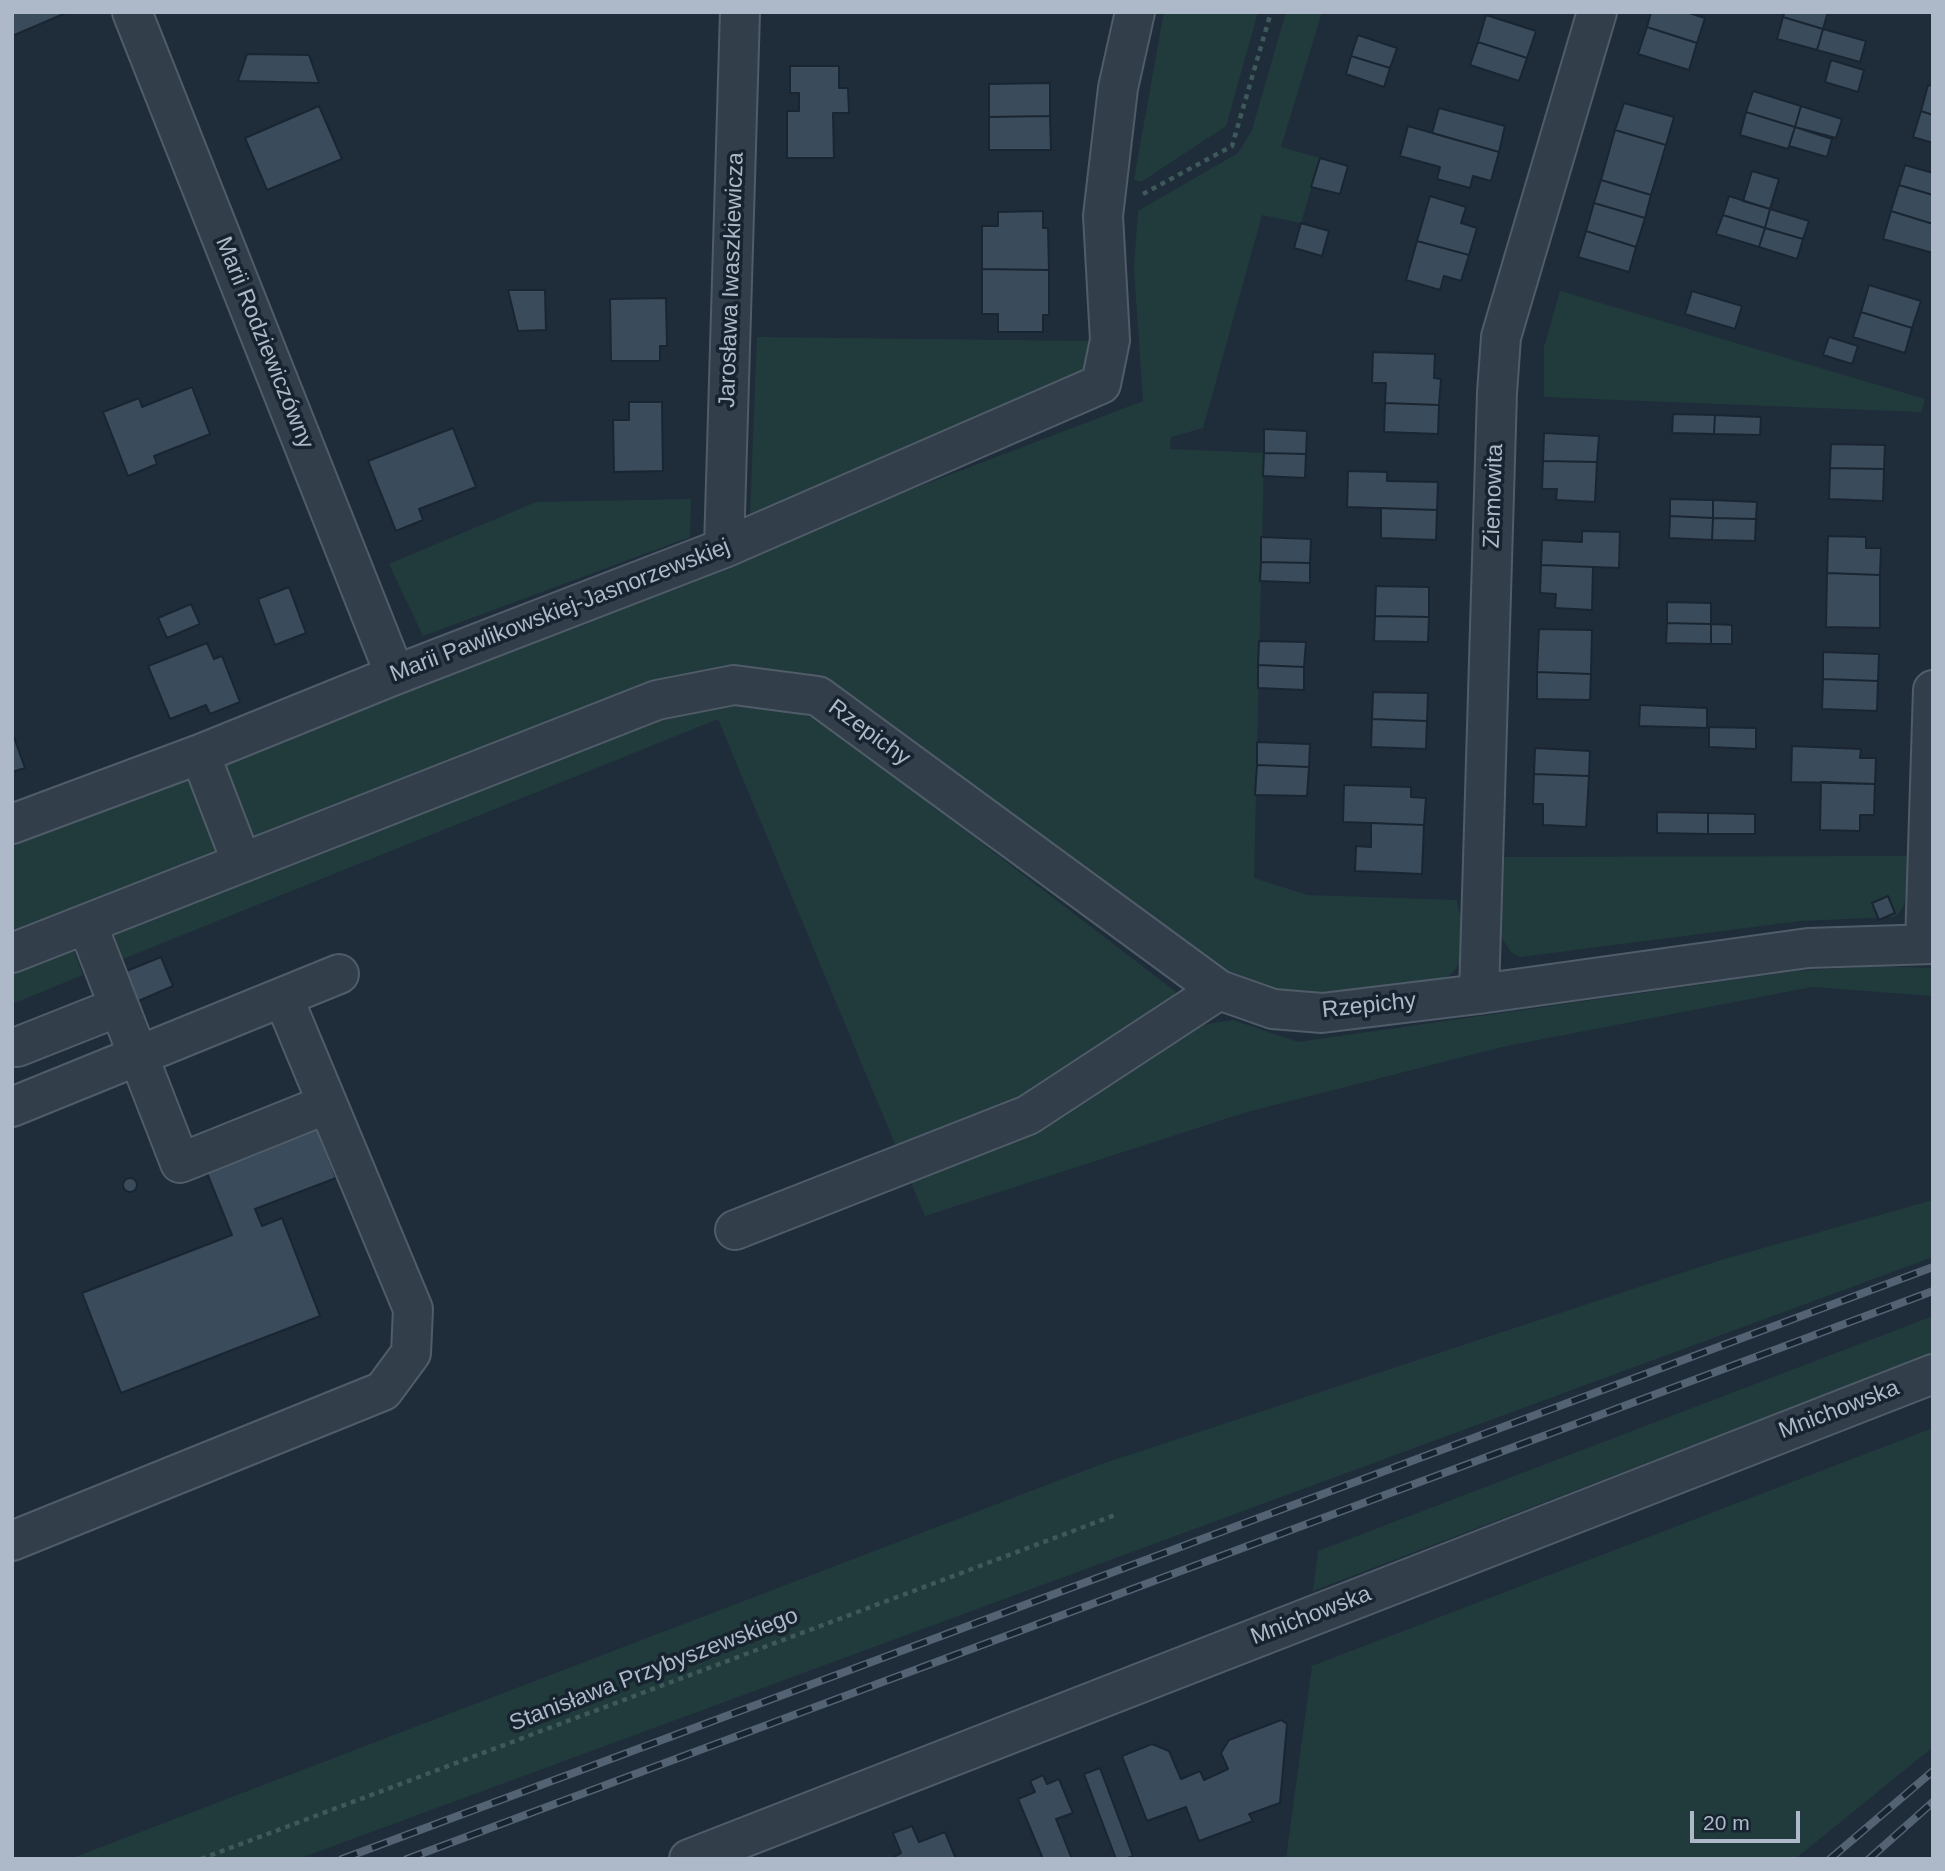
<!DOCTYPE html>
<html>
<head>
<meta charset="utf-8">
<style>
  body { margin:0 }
  #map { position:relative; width:1945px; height:1871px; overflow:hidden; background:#1f2d3b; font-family:Helvetica,sans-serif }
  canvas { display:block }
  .frame { position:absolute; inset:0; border:14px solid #adb9c8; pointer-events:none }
  .scale { position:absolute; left:1690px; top:1811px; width:110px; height:32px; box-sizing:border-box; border:4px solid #adb9c8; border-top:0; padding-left:9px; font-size:21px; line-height:24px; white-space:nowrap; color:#adb9c8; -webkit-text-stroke:5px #182330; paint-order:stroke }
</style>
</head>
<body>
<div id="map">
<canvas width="1945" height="1871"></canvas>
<div class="frame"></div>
<div class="scale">20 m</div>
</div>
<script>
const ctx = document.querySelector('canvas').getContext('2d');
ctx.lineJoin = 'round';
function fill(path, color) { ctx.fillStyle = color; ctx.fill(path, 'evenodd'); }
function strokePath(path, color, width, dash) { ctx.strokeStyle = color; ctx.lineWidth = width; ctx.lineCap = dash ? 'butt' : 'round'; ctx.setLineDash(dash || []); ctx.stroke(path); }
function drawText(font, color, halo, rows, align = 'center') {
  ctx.font = font + ' Helvetica,sans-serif'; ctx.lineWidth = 7; ctx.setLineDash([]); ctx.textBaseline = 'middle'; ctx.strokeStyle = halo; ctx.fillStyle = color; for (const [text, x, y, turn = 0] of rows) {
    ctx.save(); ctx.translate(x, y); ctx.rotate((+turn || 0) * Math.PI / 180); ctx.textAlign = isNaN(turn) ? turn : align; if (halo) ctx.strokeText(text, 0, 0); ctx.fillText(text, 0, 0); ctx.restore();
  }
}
fill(new Path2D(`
  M 1164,12 L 1258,12 L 1226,126 L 1141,182 L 1134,179 Z
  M 1286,12 L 1322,12 L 1281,147 L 1320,158 L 1301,223 L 1262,215 L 1203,428 L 1171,437 L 1170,449 L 1264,453 L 1254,878 L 1307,895 L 1457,900 C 1457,909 1461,914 1461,922 C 1464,946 1466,965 1444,979 C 1403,984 1342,999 1302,994 C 1277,991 1252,982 1228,974 L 914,749 L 820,676 L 729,667 L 254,844 L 226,766 L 240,746 L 1143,401 L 1134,268 L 1138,211 L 1238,153 L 1252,130 Z
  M 1560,291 L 1925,399 L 1921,412 L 1544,397 L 1544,347 Z
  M 757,337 L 1091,341 L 1090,382 L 750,515 Z
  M 691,499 L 690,537 L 423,636 L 389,564 L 536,502 Z
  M 728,700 L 820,719 L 1176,992 L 1164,1009 L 1020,1104 L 898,1151 L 718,719 L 118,961 L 108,932 L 651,717 Z
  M 178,773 L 195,784 L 224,857 L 12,939 L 12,836 Z
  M 1907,856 C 1906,874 1912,907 1894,917 L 1800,921 L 1520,957 L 1511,952 L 1500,935 L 1502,857 Z
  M 72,947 L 83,975 L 12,1004 L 12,972 Z
  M 1877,966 L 1933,968 L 1933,996 L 1812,987 L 1502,1047 L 1247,1112 L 925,1216 L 911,1182 L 1043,1126 L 1195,1026 L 1233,1020 L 1298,1042 L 1796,971 Z
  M 1933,1200 L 1933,1257 L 298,1859 L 70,1859 L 1099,1465 L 1721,1260 Z
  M 1933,1316 L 1933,1353 L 1313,1591 L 1318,1551 Z
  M 1933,1428 L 1933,1747 L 1795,1859 L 1286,1859 L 1312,1666 Z`), '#213b3c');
const building = new Path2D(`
  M 12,12 L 65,12 L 66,13 L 12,36 Z
  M 1651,12 L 1686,12 L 1705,18 L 1697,43 L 1647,27 Z
  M 1785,12 L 1828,12 L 1823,29 L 1783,17 Z
  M 1486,15 L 1536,31 L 1527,58 L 1478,42 Z
  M 1783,17 L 1823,29 L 1817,50 L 1777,39 Z
  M 1647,27 L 1697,43 L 1689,70 L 1638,54 Z
  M 1823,29 L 1866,41 L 1860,62 L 1817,50 Z
  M 1358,35 L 1397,48 L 1390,68 L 1351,56 Z
  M 1478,42 L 1527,58 L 1519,81 L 1470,65 Z
  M 247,54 L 309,55 L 319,83 L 238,81 Z
  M 1351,56 L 1390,68 L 1384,87 L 1346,74 Z
  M 1831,60 L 1864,70 L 1858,92 L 1825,82 Z
  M 790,66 L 839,66 L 839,88 L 848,88 L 849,113 L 833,113 L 834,158 L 787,158 L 787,111 L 799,111 L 799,93 L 790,93 Z
  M 1050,83 L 1050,116 L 989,117 L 989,84 Z
  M 1928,85 L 1933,86 L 1933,115 L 1921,111 Z
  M 1753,91 L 1801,106 L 1795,127 L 1746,112 Z
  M 1624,103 L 1674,117 L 1666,145 L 1615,130 Z
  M 319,106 L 342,159 L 267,190 L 245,138 Z
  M 1801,106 L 1842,119 L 1836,138 L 1795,127 Z
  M 1439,108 L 1505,126 L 1499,152 L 1432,133 Z
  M 1921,111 L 1933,115 L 1933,143 L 1913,137 Z
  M 1746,112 L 1795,127 L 1788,149 L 1740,135 Z
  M 1050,116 L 1051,150 L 989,150 L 989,117 Z
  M 1408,126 L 1499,152 L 1491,181 L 1473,176 L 1470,188 L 1437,179 L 1440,167 L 1400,156 Z
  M 1795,127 L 1832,139 L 1827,157 L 1789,146 Z
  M 1615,130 L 1666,145 L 1651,195 L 1601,180 Z
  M 1320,158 L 1348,166 L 1340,194 L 1311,187 Z
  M 1905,165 L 1933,173 L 1933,195 L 1899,185 Z
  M 1752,171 L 1779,179 L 1770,209 L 1743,201 Z
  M 1601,180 L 1651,195 L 1645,218 L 1594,203 Z
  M 1899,185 L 1933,195 L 1933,224 L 1891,211 Z
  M 1430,196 L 1466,207 L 1461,223 L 1477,228 L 1469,255 L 1417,241 Z
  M 1729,196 L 1770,209 L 1765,228 L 1723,215 Z
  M 1594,203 L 1645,218 L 1636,247 L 1586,231 Z
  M 1770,209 L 1809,221 L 1803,239 L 1765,228 Z
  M 1043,211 L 1043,228 L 1048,228 L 1049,270 L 982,269 L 982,226 L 998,226 L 998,212 Z
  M 1891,211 L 1933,224 L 1933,253 L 1883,239 Z
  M 1723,215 L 1765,228 L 1759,247 L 1716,234 Z
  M 1301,223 L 1329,231 L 1322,256 L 1294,248 Z
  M 1765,228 L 1803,239 L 1797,259 L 1759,247 Z
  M 1586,231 L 1636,247 L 1629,272 L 1578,257 Z
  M 1417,241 L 1469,255 L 1461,281 L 1444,276 L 1440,290 L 1406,280 Z
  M 982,269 L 1049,270 L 1049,315 L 1043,315 L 1043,332 L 998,332 L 998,314 L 982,314 Z
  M 1869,285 L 1921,301 L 1912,328 L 1861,312 Z
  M 508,290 L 545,290 L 546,330 L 518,331 Z
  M 1692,291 L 1742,306 L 1735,329 L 1685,314 Z
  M 666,298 L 667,346 L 660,346 L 660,361 L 611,361 L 610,299 Z
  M 1861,312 L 1912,328 L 1905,353 L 1853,337 Z
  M 1829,337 L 1858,346 L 1852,364 L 1823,355 Z
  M 1373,352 L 1435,354 L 1434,378 L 1441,379 L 1439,405 L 1385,403 L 1386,383 L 1372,383 Z
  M 192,387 L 210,434 L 154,456 L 157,464 L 128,476 L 103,412 L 139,398 L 142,407 Z
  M 629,402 L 662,402 L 663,471 L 614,472 L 613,420 L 629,420 Z
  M 1385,403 L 1439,405 L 1438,434 L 1384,432 Z
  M 1673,414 L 1715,415 L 1714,434 L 1672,433 Z
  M 1715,415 L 1761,417 L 1760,435 L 1714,434 Z
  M 453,428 L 476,487 L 419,509 L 423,520 L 396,531 L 368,461 Z
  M 1264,429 L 1307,431 L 1306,454 L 1264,453 Z
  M 1544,433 L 1599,436 L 1597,462 L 1543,461 Z
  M 1831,444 L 1885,445 L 1884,469 L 1830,468 Z
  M 1264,453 L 1306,454 L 1305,478 L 1263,476 Z
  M 1543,461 L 1597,462 L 1595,502 L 1556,500 L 1557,489 L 1542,489 Z
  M 1830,468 L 1884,469 L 1883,501 L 1829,499 Z
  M 1348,471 L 1387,472 L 1387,481 L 1438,482 L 1437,510 L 1347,507 Z
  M 1670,499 L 1713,500 L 1713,518 L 1670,516 Z
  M 1713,500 L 1757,502 L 1756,519 L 1713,518 Z
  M 1381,508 L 1437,510 L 1436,540 L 1381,538 Z
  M 1670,516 L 1713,518 L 1712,540 L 1669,538 Z
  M 1713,518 L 1756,519 L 1755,541 L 1712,540 Z
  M 1582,531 L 1620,532 L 1619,568 L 1541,565 L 1542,540 L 1582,542 Z
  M 1828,536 L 1866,537 L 1866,548 L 1881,548 L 1880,575 L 1827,573 Z
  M 1261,537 L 1311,539 L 1310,563 L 1261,562 Z
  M 1261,562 L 1310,563 L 1310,583 L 1260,581 Z
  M 1541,565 L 1593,567 L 1592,610 L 1555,608 L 1556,594 L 1540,593 Z
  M 1827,573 L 1880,575 L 1880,628 L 1826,627 Z
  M 1376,586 L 1429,587 L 1429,617 L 1375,616 Z
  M 289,587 L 306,633 L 275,645 L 258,599 Z
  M 1667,602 L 1711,603 L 1711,624 L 1667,623 Z
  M 191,604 L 200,624 L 167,638 L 158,618 Z
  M 1375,616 L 1429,617 L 1428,642 L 1374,641 Z
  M 1667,623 L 1711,624 L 1711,644 L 1666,643 Z
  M 1711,624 L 1732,625 L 1732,644 L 1711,644 Z
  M 1539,629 L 1592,630 L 1591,674 L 1537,672 Z
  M 1259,641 L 1306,642 L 1304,667 L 1258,665 Z
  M 207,643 L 214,659 L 222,656 L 240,702 L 210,714 L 206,705 L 170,719 L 148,666 Z
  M 1823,652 L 1879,654 L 1878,681 L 1823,679 Z
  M 1258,665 L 1304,667 L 1304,690 L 1258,688 Z
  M 1537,672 L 1591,674 L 1590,700 L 1537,699 Z
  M 1823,679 L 1878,681 L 1877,711 L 1822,709 Z
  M 1373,692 L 1428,693 L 1427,721 L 1372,719 Z
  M 1640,705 L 1707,708 L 1707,728 L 1639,726 Z
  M 1372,719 L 1427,721 L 1426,749 L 1371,747 Z
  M 1709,727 L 1756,728 L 1756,749 L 1709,747 Z
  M 12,732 L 25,768 L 12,772 Z
  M 1257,742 L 1310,744 L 1309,767 L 1257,765 Z
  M 1792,746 L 1861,749 L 1860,758 L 1876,758 L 1875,784 L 1791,782 Z
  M 1535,748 L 1590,751 L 1589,776 L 1534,774 Z
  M 1257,765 L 1309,767 L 1307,796 L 1255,795 Z
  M 1534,774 L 1589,776 L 1586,827 L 1543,825 L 1543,804 L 1533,804 Z
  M 1821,782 L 1875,784 L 1874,815 L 1860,815 L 1860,831 L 1820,830 Z
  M 1344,785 L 1411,787 L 1411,797 L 1426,798 L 1424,825 L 1343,822 Z
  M 1657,812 L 1708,813 L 1708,834 L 1657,833 Z
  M 1708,813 L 1755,814 L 1755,834 L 1708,834 Z
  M 1371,823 L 1424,825 L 1422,874 L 1355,871 L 1356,846 L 1371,847 Z
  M 1888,896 L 1895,913 L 1879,920 L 1872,903 Z
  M 161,957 L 173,986 L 136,1002 L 124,972 Z
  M 316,1125 L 336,1178 L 255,1209 L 262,1226 L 282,1218 L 320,1316 L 121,1393 L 82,1293 L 232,1235 L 205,1168 Z
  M123 1185a7 7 0 1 1 14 0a7 7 0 1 1-14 0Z
  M 1281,1720 L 1287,1724 L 1280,1803 L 1249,1814 L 1253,1821 L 1199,1841 L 1186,1807 L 1147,1821 L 1122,1756 L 1152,1744 L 1169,1751 L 1181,1779 L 1200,1771 L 1204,1780 L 1228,1769 L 1221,1753 L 1229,1740 Z
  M 1100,1768 L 1133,1856 L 1125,1859 L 1116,1859 L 1084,1774 Z
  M 1043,1775 L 1047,1784 L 1059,1779 L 1073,1813 L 1056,1819 L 1072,1859 L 1043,1859 L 1018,1799 L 1035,1792 L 1030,1781 Z
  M 912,1826 L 919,1842 L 945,1832 L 956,1859 L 890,1859 L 901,1853 L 893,1833 Z`);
fill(building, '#3a4b5b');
strokePath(building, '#1a2532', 2);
const minor = new Path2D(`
  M 132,12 L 395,675
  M 724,548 L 740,12
  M 200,754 L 242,863
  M 12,824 L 200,754 L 395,675 L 724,548 L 1101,384 L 1110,340 L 1103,216 L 1118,88 L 1135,12
  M 87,924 L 180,1163 L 327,1104
  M 1925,944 L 1933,690
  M 12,953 L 657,700 L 734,685 L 818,696 L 1219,990 L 1273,1009 L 1322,1013 L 1479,994 L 1808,948 L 1933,944
  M 1479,994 L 1497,393 L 1501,337 L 1597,12
  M 17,1047 L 118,1007
  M 12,1107 L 339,974
  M 735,1230 L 1028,1115 L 1219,990
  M 12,1541 L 383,1391 L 411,1353 L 413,1309 L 283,997
  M 689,1859 L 1933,1374`);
strokePath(minor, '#505c69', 42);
strokePath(new Path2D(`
  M 1143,194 L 1232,146 L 1271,12
  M 201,1859 L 1118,1514`), '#3f585a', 4.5, [5, 5]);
strokePath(minor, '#333e4b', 38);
const rail = new Path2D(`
  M 342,1859 L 1933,1267
  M 407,1859 L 1933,1291
  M 1830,1859 L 1933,1771
  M 1869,1859 L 1933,1802`);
strokePath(rail, '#546373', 8);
strokePath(rail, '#182330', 5, [16]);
drawText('23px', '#adb9c8', '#182330', [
  ["Jarosława Iwaszkiewicza",732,280,-88],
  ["Marii Rodziewiczówny",264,343,68],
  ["Ziemowita",1494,496,-88],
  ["Marii Pawlikowskiej-Jasnorzewskiej",560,611,-21],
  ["Rzepichy",869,733,36],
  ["Rzepichy",1369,1006,-6],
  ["Mnichowska",1839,1410,-21],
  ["Mnichowska",1311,1616,-21],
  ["Stanisława Przybyszewskiego",654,1670,-21]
]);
</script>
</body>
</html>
